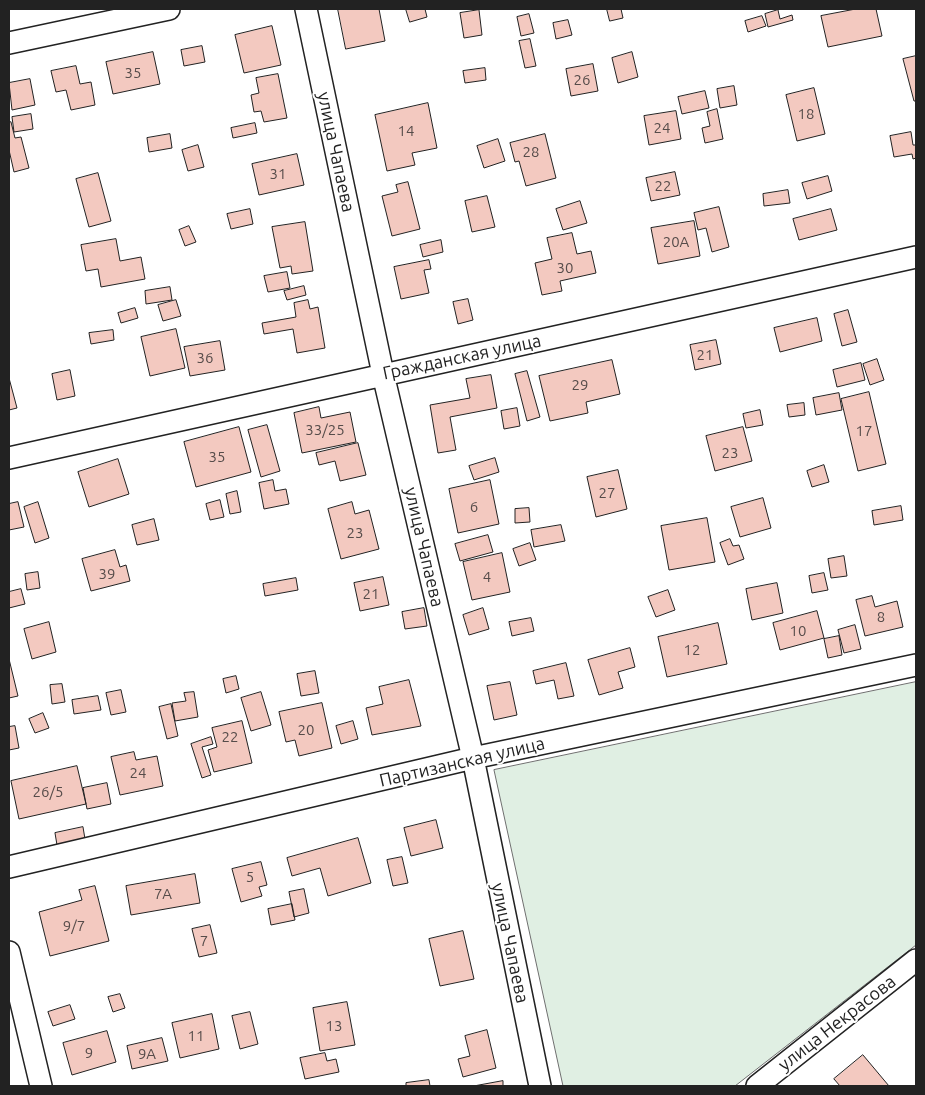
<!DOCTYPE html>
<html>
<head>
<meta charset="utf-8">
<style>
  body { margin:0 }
  #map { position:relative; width:925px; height:1095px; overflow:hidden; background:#fff; font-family:Ubuntu,sans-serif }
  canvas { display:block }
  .frame { position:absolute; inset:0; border:10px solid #222; pointer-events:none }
</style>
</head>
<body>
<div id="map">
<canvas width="925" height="1095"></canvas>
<div class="frame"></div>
</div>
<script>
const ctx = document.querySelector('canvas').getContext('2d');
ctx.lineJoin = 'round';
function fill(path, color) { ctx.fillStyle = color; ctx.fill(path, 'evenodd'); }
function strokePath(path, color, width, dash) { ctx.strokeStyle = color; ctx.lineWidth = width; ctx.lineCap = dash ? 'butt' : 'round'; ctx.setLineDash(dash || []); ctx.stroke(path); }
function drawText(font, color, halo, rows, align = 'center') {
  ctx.font = font + ' Ubuntu,sans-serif'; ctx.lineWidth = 4; ctx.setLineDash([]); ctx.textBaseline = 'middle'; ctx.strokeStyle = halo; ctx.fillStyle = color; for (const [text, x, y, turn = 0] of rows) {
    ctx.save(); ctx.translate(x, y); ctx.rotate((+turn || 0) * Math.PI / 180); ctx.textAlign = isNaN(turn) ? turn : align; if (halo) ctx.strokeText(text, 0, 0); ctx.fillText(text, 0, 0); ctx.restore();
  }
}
const green = new Path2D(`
  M 916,682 L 916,945 L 735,1086 L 563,1086 L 494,770 Z`);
fill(green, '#e0efe3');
strokePath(green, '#6f6f6f', 1);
const building = new Path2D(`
  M 338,9 L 379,9 L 385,41 L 346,49 Z
  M 406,9 L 425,9 L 427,17 L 410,22 Z
  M 607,9 L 621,9 L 623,18 L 610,21 Z
  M 856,9 L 876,9 L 882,36 L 828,47 L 821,16 Z
  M 479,10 L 482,35 L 464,38 L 460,13 Z
  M 778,10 L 780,19 L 792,15 L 793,20 L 768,27 L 765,14 Z
  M 529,14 L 534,33 L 521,36 L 517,17 Z
  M 762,16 L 766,26 L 748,32 L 745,21 Z
  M 568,20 L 572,35 L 556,39 L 553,23 Z
  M 272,26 L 281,65 L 244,73 L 235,35 Z
  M 530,39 L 536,66 L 525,68 L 519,41 Z
  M 202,46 L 205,62 L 184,66 L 181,50 Z
  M 153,52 L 160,84 L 113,94 L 106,62 Z
  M 632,52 L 638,77 L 618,83 L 612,58 Z
  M 916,56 L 916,101 L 914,101 L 903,59 Z
  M 593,64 L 598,91 L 571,96 L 566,69 Z
  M 76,66 L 80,84 L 91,82 L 95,105 L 71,110 L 66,90 L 56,92 L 51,71 Z
  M 485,68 L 486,80 L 465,83 L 463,71 Z
  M 278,74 L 287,118 L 264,122 L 261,111 L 254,112 L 251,95 L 259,93 L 256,78 Z
  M 30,79 L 35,105 L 12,110 L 9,83 Z
  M 734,86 L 737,105 L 720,108 L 717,89 Z
  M 814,88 L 825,134 L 797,141 L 786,95 Z
  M 705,91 L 709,108 L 682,114 L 678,97 Z
  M 428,103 L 437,148 L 412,153 L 415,165 L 387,171 L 375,115 Z
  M 717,109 L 723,139 L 705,143 L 702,128 L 710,126 L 707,112 Z
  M 676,111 L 681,139 L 649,145 L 644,116 Z
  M 31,114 L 33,129 L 14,132 L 12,117 Z
  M 11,122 L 15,138 L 21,137 L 29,168 L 14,172 L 9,150 L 9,123 Z
  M 255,123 L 257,133 L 233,138 L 231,128 Z
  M 911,132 L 913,145 L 916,145 L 916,158 L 913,159 L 912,154 L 894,157 L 890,136 Z
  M 170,134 L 172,148 L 149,152 L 147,138 Z
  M 545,134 L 556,178 L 526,186 L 519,161 L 515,162 L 510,143 Z
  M 498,139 L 505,161 L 484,168 L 477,146 Z
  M 198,145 L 204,167 L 188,171 L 182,150 Z
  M 297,154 L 304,185 L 259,195 L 252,164 Z
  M 675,172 L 680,195 L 651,201 L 646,178 Z
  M 98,173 L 111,221 L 89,227 L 76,179 Z
  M 828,176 L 832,191 L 807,199 L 802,183 Z
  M 408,182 L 420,229 L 392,236 L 382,196 L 398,192 L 396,185 Z
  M 788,190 L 790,203 L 764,206 L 763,194 Z
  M 487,196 L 495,227 L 472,232 L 465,201 Z
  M 580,201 L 587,223 L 563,230 L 556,209 Z
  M 719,207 L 729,247 L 712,252 L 706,228 L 698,230 L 694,213 Z
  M 250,209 L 253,224 L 231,229 L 227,214 Z
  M 831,209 L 837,230 L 799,240 L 793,219 Z
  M 694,221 L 700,256 L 658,264 L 651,228 Z
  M 305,222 L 313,271 L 292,274 L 291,266 L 280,268 L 272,227 Z
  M 189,226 L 196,242 L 185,246 L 179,230 Z
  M 572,233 L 577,254 L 591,251 L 596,273 L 560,281 L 562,291 L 542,295 L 535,263 L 552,259 L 547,238 Z
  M 116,239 L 120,261 L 141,257 L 145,279 L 101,287 L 98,269 L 86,271 L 81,245 Z
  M 441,240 L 443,252 L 423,257 L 420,245 Z
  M 429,260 L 431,269 L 424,270 L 429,293 L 401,299 L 394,267 Z
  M 287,272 L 290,288 L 268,292 L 264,276 Z
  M 304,286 L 306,295 L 287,300 L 284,291 Z
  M 170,287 L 172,300 L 146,304 L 145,291 Z
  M 468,299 L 473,320 L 458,324 L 453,302 Z
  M 176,300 L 181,316 L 163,321 L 158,305 Z
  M 308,300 L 310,309 L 318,307 L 325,348 L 297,353 L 293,329 L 264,334 L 262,323 L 296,317 L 294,303 Z
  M 135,308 L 138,318 L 121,323 L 118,313 Z
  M 848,310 L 857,342 L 842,346 L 834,314 Z
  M 817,318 L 822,341 L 780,352 L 774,328 Z
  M 176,329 L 185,368 L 150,376 L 141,337 Z
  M 113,330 L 114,340 L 91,344 L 89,333 Z
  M 716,340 L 721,364 L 695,370 L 690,345 Z
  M 220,341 L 225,370 L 190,376 L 184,347 Z
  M 877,359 L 884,380 L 870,385 L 863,364 Z
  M 612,360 L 620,394 L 586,402 L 588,413 L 550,421 L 539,376 Z
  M 861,363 L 865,380 L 837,387 L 833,370 Z
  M 70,370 L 75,396 L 57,400 L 52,374 Z
  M 527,371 L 540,417 L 527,421 L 515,374 Z
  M 491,375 L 497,408 L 450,417 L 456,450 L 438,453 L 430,405 L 470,398 L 466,379 Z
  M 9,378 L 17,408 L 9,410 Z
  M 869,392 L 886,464 L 858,471 L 841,399 Z
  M 839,393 L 842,410 L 816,415 L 813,398 Z
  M 804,403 L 805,415 L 789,417 L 787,405 Z
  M 319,407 L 321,418 L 350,412 L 356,442 L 302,453 L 294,413 Z
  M 517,408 L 520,426 L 504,429 L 501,411 Z
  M 760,410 L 763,425 L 746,428 L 743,414 Z
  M 267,425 L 280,471 L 261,477 L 248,430 Z
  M 239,427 L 251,472 L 196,487 L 184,442 Z
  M 743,427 L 752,461 L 715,471 L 706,436 Z
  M 358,443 L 366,475 L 340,481 L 335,461 L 319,465 L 316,453 Z
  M 495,458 L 499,472 L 474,480 L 469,466 Z
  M 118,459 L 129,494 L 89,507 L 78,472 Z
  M 824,465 L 829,482 L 812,487 L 807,471 Z
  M 618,470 L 627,509 L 596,517 L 587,477 Z
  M 273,480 L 275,491 L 286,489 L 289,504 L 264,509 L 259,483 Z
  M 490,480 L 499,524 L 458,533 L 449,489 Z
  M 237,491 L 241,512 L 230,514 L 226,494 Z
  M 763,498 L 771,528 L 740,537 L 731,507 Z
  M 220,500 L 224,517 L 210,520 L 206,504 Z
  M 18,502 L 24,527 L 9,530 L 9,504 Z
  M 38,502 L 49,538 L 35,543 L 24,507 Z
  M 352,502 L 355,514 L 369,510 L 379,549 L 341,559 L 328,509 Z
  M 901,506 L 903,520 L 874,525 L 872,511 Z
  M 529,508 L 530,522 L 515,523 L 515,509 Z
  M 707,518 L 715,562 L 669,570 L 661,526 Z
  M 154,519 L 159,540 L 137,545 L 132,525 Z
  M 561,525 L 565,541 L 534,547 L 531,530 Z
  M 488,535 L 493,552 L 460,561 L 455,544 Z
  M 730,539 L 733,546 L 739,545 L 744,559 L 728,565 L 720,543 Z
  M 530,543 L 536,560 L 519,566 L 513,549 Z
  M 115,550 L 120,567 L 126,565 L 130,581 L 91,591 L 82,559 Z
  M 502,553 L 510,592 L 472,600 L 463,562 Z
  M 844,556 L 847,576 L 831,578 L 828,559 Z
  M 38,572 L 40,588 L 27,590 L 25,574 Z
  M 824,573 L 828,590 L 812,593 L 809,576 Z
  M 383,577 L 389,605 L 360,611 L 354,583 Z
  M 296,578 L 298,590 L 265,596 L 263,584 Z
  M 777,583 L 783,613 L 752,620 L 746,589 Z
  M 21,589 L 25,604 L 9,608 L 9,592 Z
  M 668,590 L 675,610 L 656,617 L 648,597 Z
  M 872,596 L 875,607 L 897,601 L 903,627 L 865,636 L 856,600 Z
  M 424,608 L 427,626 L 405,629 L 402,612 Z
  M 483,608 L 489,629 L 469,635 L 463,615 Z
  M 817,611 L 824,638 L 780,650 L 773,623 Z
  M 531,618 L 534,631 L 512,636 L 509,622 Z
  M 49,622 L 56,652 L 32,659 L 24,629 Z
  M 718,623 L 727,664 L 667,677 L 658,637 Z
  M 855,625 L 861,649 L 844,653 L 838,630 Z
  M 839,636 L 842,655 L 828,658 L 824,639 Z
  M 630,648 L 635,667 L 618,672 L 623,688 L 599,695 L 588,660 Z
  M 9,659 L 18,696 L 9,698 Z
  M 566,663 L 574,696 L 558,699 L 554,680 L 536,684 L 533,671 Z
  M 315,671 L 319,693 L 301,696 L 297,674 Z
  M 236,676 L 239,689 L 226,693 L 223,679 Z
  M 409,680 L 421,726 L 372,735 L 366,708 L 383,704 L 379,687 Z
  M 510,682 L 517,715 L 494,720 L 487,686 Z
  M 62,684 L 65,702 L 52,704 L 50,685 Z
  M 121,690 L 126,712 L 111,715 L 106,693 Z
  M 194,692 L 198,717 L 175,721 L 172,703 L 186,701 L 184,693 Z
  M 261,692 L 271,725 L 251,731 L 241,698 Z
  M 98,696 L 101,710 L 74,714 L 72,700 Z
  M 322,703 L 332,748 L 299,756 L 295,740 L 286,742 L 279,712 Z
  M 171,704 L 178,736 L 167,739 L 159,707 Z
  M 43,713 L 49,728 L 35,733 L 29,719 Z
  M 242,721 L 252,763 L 214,772 L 208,750 L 217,747 L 212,728 Z
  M 353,721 L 358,739 L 341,744 L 336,726 Z
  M 15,726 L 19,748 L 9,750 L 9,727 Z
  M 211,737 L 213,744 L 202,747 L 211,775 L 202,778 L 191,744 Z
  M 134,752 L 136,760 L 157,756 L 163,786 L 120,795 L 111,757 Z
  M 77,766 L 86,804 L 19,819 L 11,781 Z
  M 107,783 L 111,804 L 87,809 L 83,788 Z
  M 436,820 L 443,848 L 411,856 L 404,828 Z
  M 83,827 L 86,845 L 58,851 L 55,833 Z
  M 358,838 L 371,883 L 328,896 L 320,868 L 292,876 L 287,858 Z
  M 402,857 L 408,883 L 393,886 L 387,860 Z
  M 261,862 L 267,885 L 259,887 L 262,896 L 241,902 L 232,869 Z
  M 195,874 L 200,903 L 131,915 L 126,886 Z
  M 95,886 L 109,941 L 50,956 L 39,912 L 82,900 L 79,890 Z
  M 304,889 L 309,913 L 294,917 L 289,892 Z
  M 292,904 L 295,920 L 271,925 L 268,909 Z
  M 210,925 L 217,953 L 199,957 L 192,929 Z
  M 463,931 L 474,979 L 440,986 L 429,939 Z
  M 120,994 L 125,1008 L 113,1012 L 108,997 Z
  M 347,1002 L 355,1045 L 320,1051 L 313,1008 Z
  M 70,1005 L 75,1019 L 53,1026 L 48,1012 Z
  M 250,1012 L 258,1044 L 240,1049 L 232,1016 Z
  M 212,1014 L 219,1049 L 180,1058 L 172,1023 Z
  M 487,1030 L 496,1068 L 463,1077 L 458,1059 L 470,1056 L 465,1036 Z
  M 107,1031 L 116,1062 L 72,1075 L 63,1043 Z
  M 162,1038 L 168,1061 L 132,1069 L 127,1046 Z
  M 325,1053 L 327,1061 L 336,1059 L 339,1072 L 305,1079 L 300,1058 Z
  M 863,1055 L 889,1086 L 840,1086 L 834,1079 Z
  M 429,1080 L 430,1086 L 406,1086 L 406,1083 Z
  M 503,1081 L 503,1086 L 474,1086 Z`);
fill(building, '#f3c9c0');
strokePath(building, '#222', 1);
const minor = new Path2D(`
  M 306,9 L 383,374 L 473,758 L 540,1086
  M 9,43 L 169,9
  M 9,458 L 916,257
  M 9,867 L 473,758 L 916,665
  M 9,952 L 41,1086
  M 757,1086 L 916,960`);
strokePath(minor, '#222', 24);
strokePath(minor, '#fff', 21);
drawText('15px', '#564c4a', null, [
  ["35",133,73],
  ["26",582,80],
  ["18",806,114],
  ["24",662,128],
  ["14",406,131],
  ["28",531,152],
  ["31",278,174],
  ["22",663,186],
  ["20А",676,242],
  ["30",565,268],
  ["21",705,355],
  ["36",205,358],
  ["29",580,385],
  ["33/25",325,430],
  ["17",864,431],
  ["23",730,453],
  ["35",217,457],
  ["27",607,493],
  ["6",474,507],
  ["23",355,533],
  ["39",107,574],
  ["4",487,577],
  ["21",371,594],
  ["8",881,617],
  ["10",798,631],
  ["12",692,650],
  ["20",306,730],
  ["22",230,737],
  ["24",138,773],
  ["26/5",48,792],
  ["5",250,877],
  ["7А",163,894],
  ["9/7",74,926],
  ["7",204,941],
  ["13",334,1026],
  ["11",196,1036],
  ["9",89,1053],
  ["9А",147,1054]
]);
drawText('18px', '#222', '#fff', [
  ["улица Чапаева",336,152,78],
  ["Гражданская улица",462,357,-12],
  ["улица Чапаева",424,547,77],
  ["Партизанская улица",462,762,-13],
  ["улица Чапаева",510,943,78],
  ["улица Некрасова",837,1023,-38]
]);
</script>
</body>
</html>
